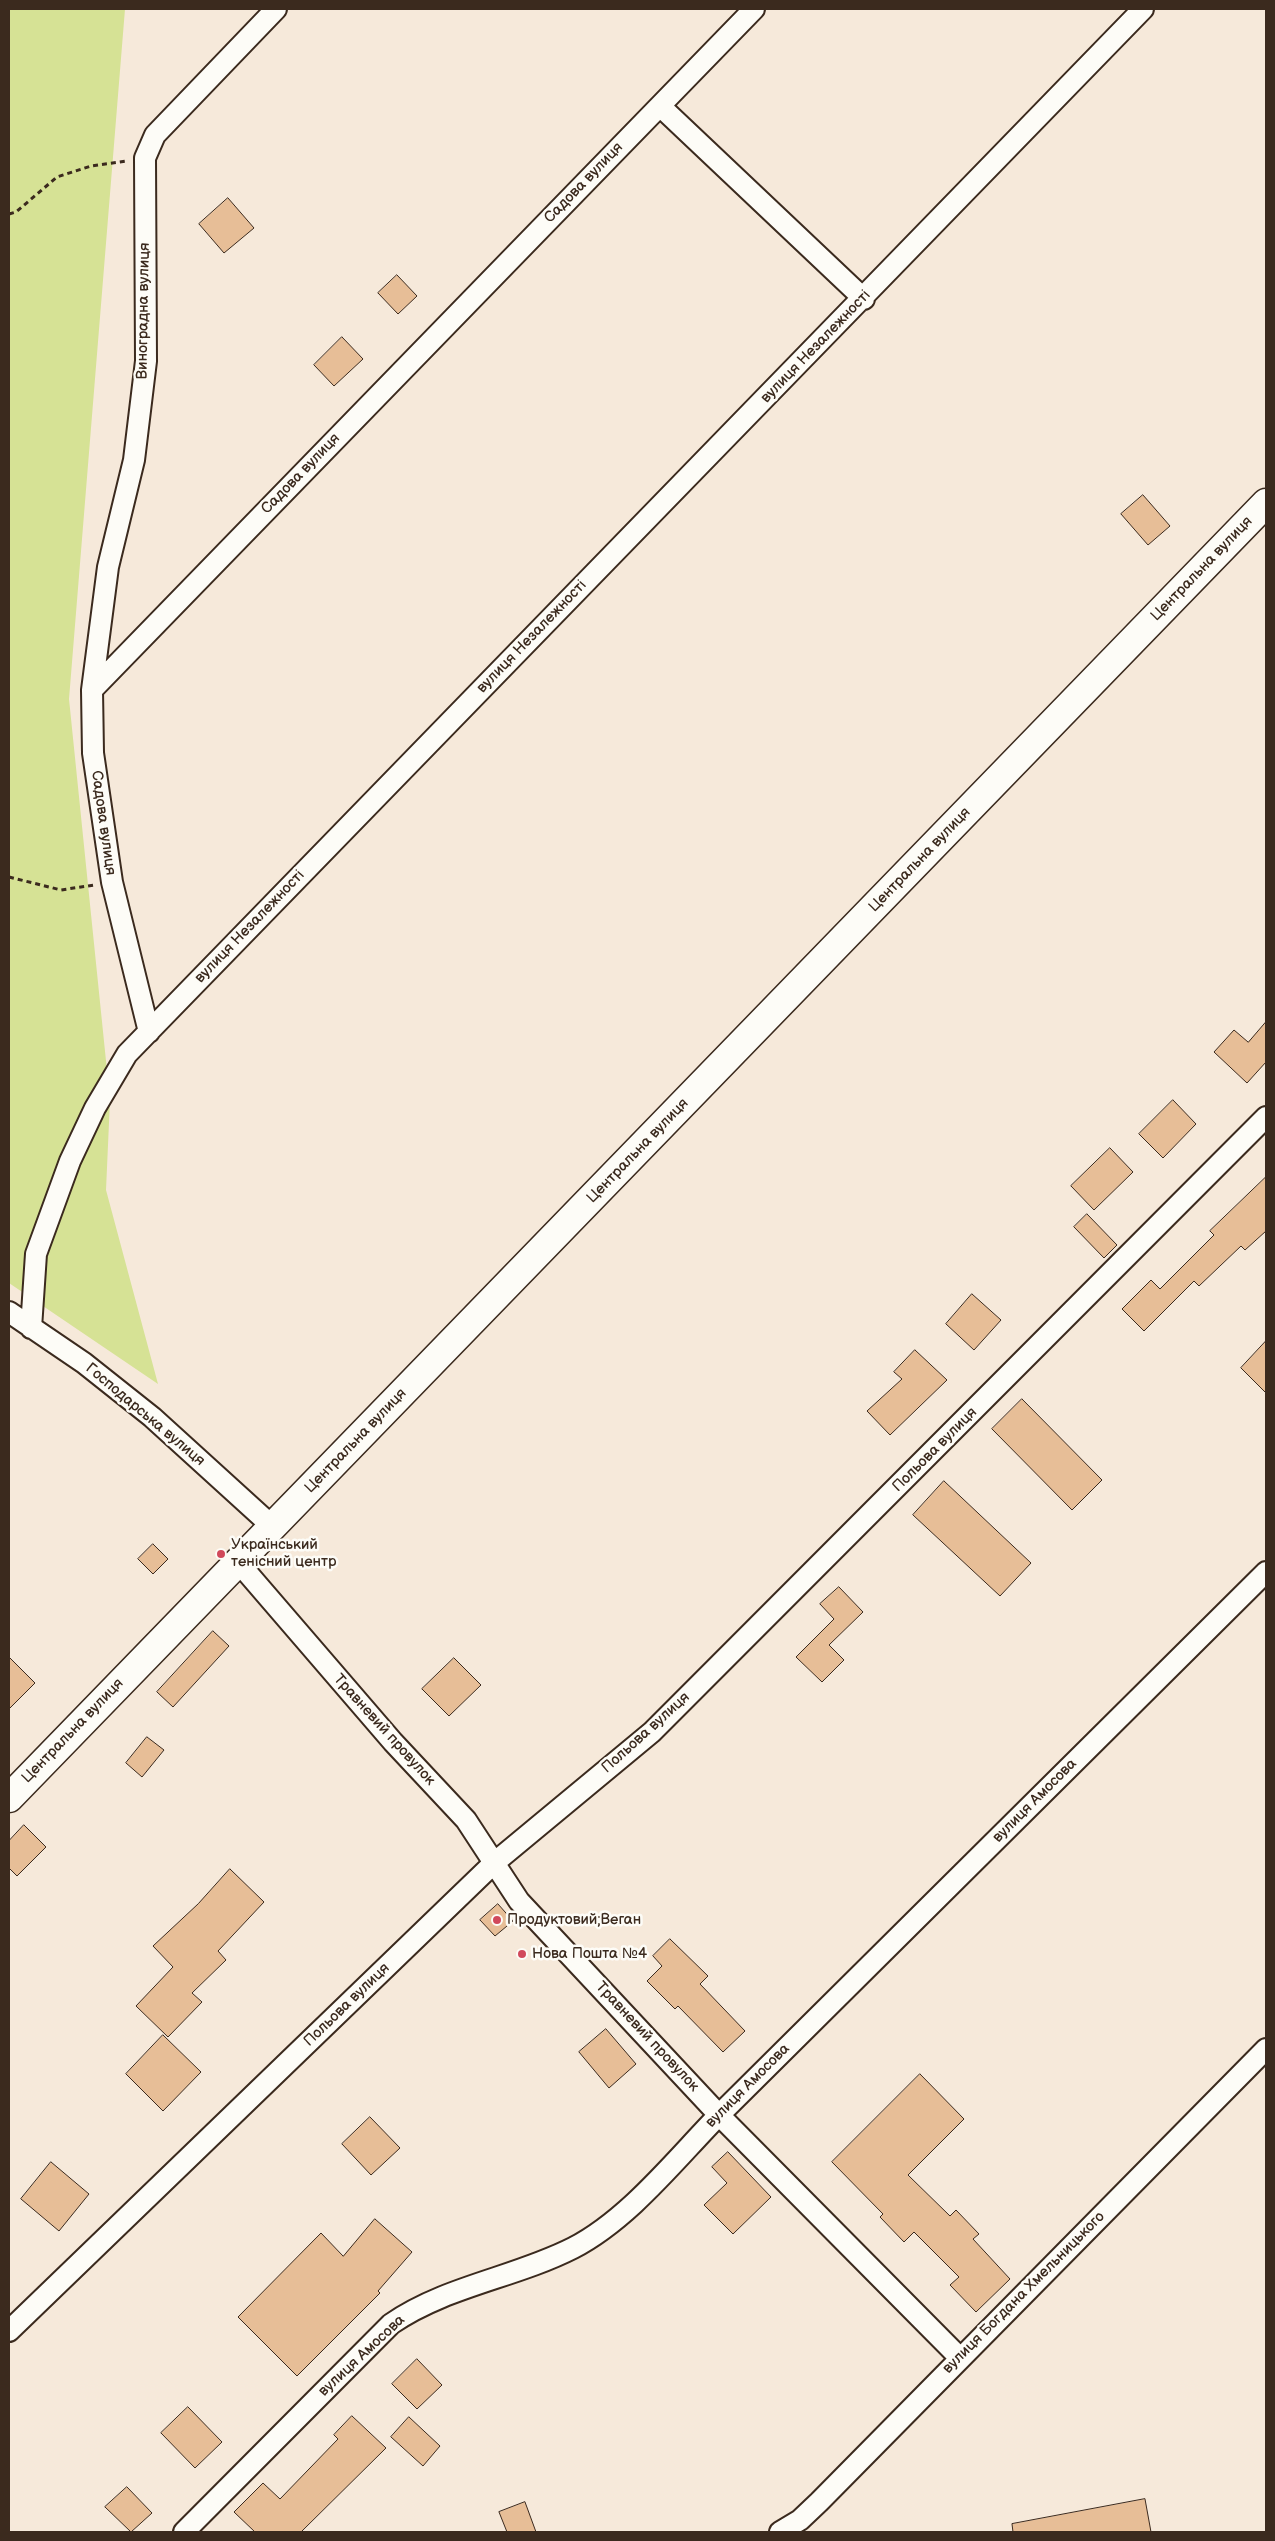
<!DOCTYPE html>
<html>
<head>
<meta charset="utf-8">
<style>
  body { margin:0 }
  #map { position:relative; width:1275px; height:2541px; overflow:hidden; background:#f6e9da; font-family:"Balsamiq Sans",sans-serif }
  canvas { display:block }
  .frame { position:absolute; inset:0; border:10px solid #3b2a1e; pointer-events:none }
</style>
</head>
<body>
<div id="map">
<canvas width="1275" height="2541"></canvas>
<div class="frame"></div>
</div>
<script>
const ctx = document.querySelector('canvas').getContext('2d');
ctx.lineJoin = 'round';
function fill(path, color) { ctx.fillStyle = color; ctx.fill(path, 'evenodd'); }
function strokePath(path, color, width, dash) { ctx.strokeStyle = color; ctx.lineWidth = width; ctx.lineCap = dash ? 'butt' : 'round'; ctx.setLineDash(dash || []); ctx.stroke(path); }
function drawText(font, color, halo, rows, align = 'center') {
  ctx.font = font + ' "Balsamiq Sans",sans-serif'; ctx.lineWidth = 5; ctx.setLineDash([]); ctx.textBaseline = 'middle'; ctx.strokeStyle = halo; ctx.fillStyle = color; for (const [text, x, y, turn = 0] of rows) {
    ctx.save(); ctx.translate(x, y); ctx.rotate((+turn || 0) * Math.PI / 180); ctx.textAlign = isNaN(turn) ? turn : align; if (halo) ctx.strokeText(text, 0, 0); ctx.fillText(text, 0, 0); ctx.restore();
  }
}
fill(new Path2D(`
  M 9,9 L 125,9 L 69,699 L 110,1100 L 106,1190 L 158,1384 L 9,1283 Z`), '#d6e295');
const building = new Path2D(`
  M 228,198 L 254,228 L 224,253 L 199,224 Z
  M 397,275 L 417,296 L 398,314 L 378,293 Z
  M 342,337 L 363,359 L 334,386 L 314,365 Z
  M 1143,495 L 1170,526 L 1148,545 L 1121,514 Z
  M 1266,1022 L 1266,1062 L 1247,1083 L 1214,1052 L 1234,1030 L 1248,1042 Z
  M 1173,1100 L 1196,1124 L 1163,1158 L 1139,1134 Z
  M 1110,1148 L 1133,1172 L 1094,1210 L 1071,1186 Z
  M 1266,1177 L 1266,1231 L 1245,1250 L 1241,1246 L 1199,1286 L 1194,1281 L 1144,1331 L 1122,1309 L 1151,1280 L 1160,1289 L 1214,1235 L 1210,1231 Z
  M 1087,1214 L 1117,1245 L 1104,1258 L 1074,1227 Z
  M 972,1294 L 1001,1320 L 974,1350 L 946,1324 Z
  M 1266,1341 L 1266,1393 L 1241,1368 Z
  M 915,1350 L 947,1380 L 890,1435 L 867,1411 L 902,1379 L 894,1372 Z
  M 1022,1399 L 1102,1480 L 1072,1510 L 992,1429 Z
  M 944,1481 L 1031,1563 L 1000,1596 L 913,1515 Z
  M 153,1544 L 168,1559 L 153,1574 L 138,1559 Z
  M 839,1587 L 863,1612 L 829,1645 L 844,1660 L 822,1682 L 796,1657 L 834,1619 L 820,1604 Z
  M 213,1631 L 229,1646 L 173,1707 L 157,1692 Z
  M 9,1657 L 35,1683 L 9,1709 Z
  M 454,1658 L 481,1685 L 449,1716 L 422,1689 Z
  M 147,1737 L 164,1750 L 142,1777 L 126,1763 Z
  M 24,1825 L 46,1847 L 17,1876 L 9,1868 L 9,1841 Z
  M 230,1869 L 264,1902 L 218,1951 L 226,1960 L 192,1993 L 202,2002 L 168,2037 L 136,2006 L 173,1967 L 153,1946 L 198,1904 Z
  M 498,1904 L 513,1921 L 495,1936 L 480,1920 Z
  M 670,1939 L 708,1976 L 700,1984 L 745,2031 L 723,2052 L 678,2006 L 675,2009 L 647,1981 L 662,1966 L 653,1956 Z
  M 606,2029 L 636,2064 L 609,2088 L 579,2052 Z
  M 163,2035 L 201,2072 L 163,2111 L 126,2074 Z
  M 920,2074 L 964,2119 L 908,2175 L 950,2216 L 956,2210 L 979,2234 L 973,2239 L 1010,2279 L 976,2312 L 950,2285 L 959,2277 L 914,2232 L 904,2242 L 880,2217 L 883,2214 L 832,2162 Z
  M 370,2117 L 400,2148 L 371,2175 L 342,2144 Z
  M 728,2152 L 771,2197 L 733,2234 L 704,2205 L 727,2183 L 712,2167 Z
  M 51,2162 L 89,2194 L 59,2231 L 21,2199 Z
  M 375,2219 L 412,2252 L 378,2291 L 380,2293 L 297,2376 L 238,2317 L 321,2233 L 343,2256 Z
  M 417,2359 L 442,2385 L 417,2409 L 392,2384 Z
  M 188,2407 L 222,2442 L 195,2468 L 161,2433 Z
  M 352,2416 L 386,2448 L 301,2532 L 255,2532 L 234,2512 L 263,2483 L 280,2499 L 338,2439 L 334,2435 Z
  M 409,2417 L 440,2446 L 423,2466 L 391,2437 Z
  M 127,2487 L 152,2513 L 131,2532 L 105,2507 Z
  M 1145,2499 L 1151,2532 L 1013,2532 L 1012,2524 Z
  M 525,2502 L 536,2532 L 507,2532 L 499,2512 Z`);
fill(building, '#e7be97');
strokePath(building, '#3b2a1e', 1);
const street = new Path2D(`
  M 660,106 L 864,299
  M 92,690 L 108,567 L 134,460 L 146,361 L 145,158 L 155,135 L 276,9
  M 149,1032 L 112,882 L 93,753 L 92,690 L 754,9
  M 9,1312 L 84,1363 L 152,1417 L 273,1527
  M 31,1328 L 36,1254 L 70,1161 L 95,1108 L 127,1054 L 1143,9
  M 238,1562 L 393,1742 L 466,1820 L 519,1901 L 719,2115 L 960,2358
  M 9,2331 L 494,1863 L 652,1732 L 1266,1117
  M 184,2532 L 391,2324 C 446,2286 514,2278 573,2248 C 629,2219 675,2160 719,2115 L 1266,1572
  M 780,2532 L 800,2520 L 819,2502 L 1266,2049`);
const secondary = new Path2D(`
  M 9,1798 L 1266,503`);
strokePath(street, '#3b2a1e', 24);
strokePath(secondary, '#3b2a1e', 31);
strokePath(new Path2D(`
  M 9,214 L 16,212 L 57,177 L 91,166 L 127,161
  M 9,877 L 61,890 L 94,885`), '#3b2a1e', 3, [5, 4]);
strokePath(street, '#fdfcf7', 20);
strokePath(secondary, '#fdfcf7', 28);
for (const [x, y, r, color] of [
  [221,1554,5,"#d1495b"],
  [497,1920,5,"#d1495b"],
  [522,1954,5,"#d1495b"]
]) { const dot = new Path2D(); dot.arc(x, y, r, 0, 2 * Math.PI); ctx.fillStyle = color; ctx.fill(dot); strokePath(dot, '#fdfcf7', 2); }
drawText('15px', '#3b2a1e', '#fdfcf7', [
  ["Садова вулиця",584,183,-46],
  ["Виноградна вулиця",144,311,-89],
  ["вулиця Незалежності",816,347,-46],
  ["Садова вулиця",301,474,-46],
  ["Центральна вулиця",1202,569,-46],
  ["вулиця Незалежності",532,637,-46],
  ["Садова вулиця",103,823,82],
  ["Центральна вулиця",920,860,-46],
  ["вулиця Незалежності",250,927,-46],
  ["Центральна вулиця",638,1151,-46],
  ["Господарська вулиця",145,1415,40],
  ["Центральна вулиця",356,1441,-46],
  ["Польова вулиця",935,1450,-45],
  ["Травневий провулок",384,1730,48],
  ["Центральна вулиця",73,1731,-46],
  ["Польова вулиця",646,1733,-42],
  ["вулиця Амосова",1035,1801,-45],
  ["Польова вулиця",347,2005,-44],
  ["Травневий провулок",647,2037,47],
  ["вулиця Амосова",748,2086,-45],
  ["вулиця Богдана Хмельницького",1024,2293,-45],
  ["вулиця Амосова",362,2356,-43]
]);
drawText('15px', '#3b2a1e', '#fdfcf7', [
  ["Український",231,1545],
  ["тенісний центр",231,1562],
  ["Продуктовий;Веган",507,1920],
  ["Нова Пошта №4",532,1954]
], 'left');
</script>
</body>
</html>
